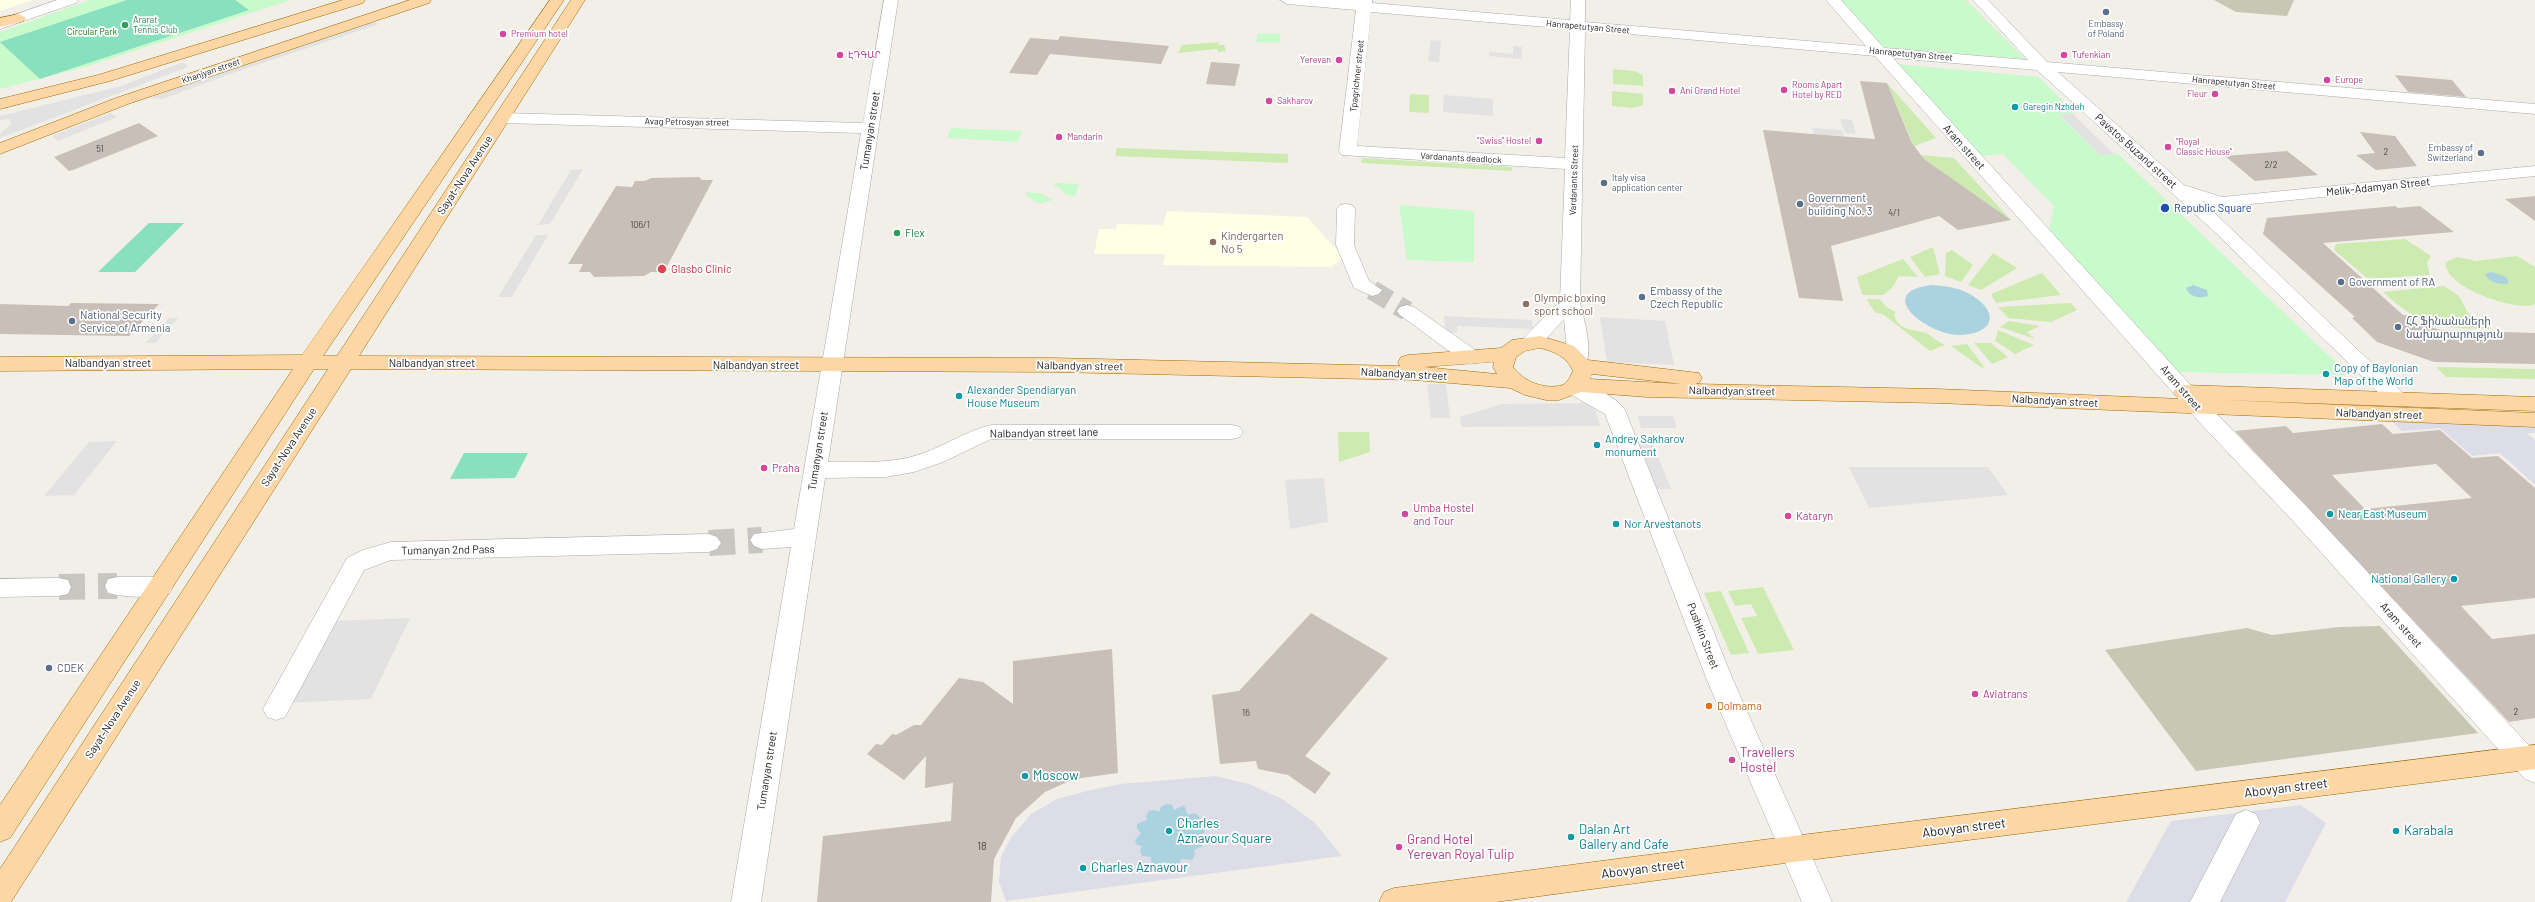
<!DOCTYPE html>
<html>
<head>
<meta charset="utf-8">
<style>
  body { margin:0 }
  canvas { display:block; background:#f2efe9 }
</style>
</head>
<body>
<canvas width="2535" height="902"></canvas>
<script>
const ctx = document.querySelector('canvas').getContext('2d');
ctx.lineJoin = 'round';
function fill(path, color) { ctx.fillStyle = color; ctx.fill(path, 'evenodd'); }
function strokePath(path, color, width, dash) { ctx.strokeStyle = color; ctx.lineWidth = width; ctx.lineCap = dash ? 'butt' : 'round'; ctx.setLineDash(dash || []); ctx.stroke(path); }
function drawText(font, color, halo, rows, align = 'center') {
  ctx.font = font + ' Barlow,"Noto Sans Armenian",sans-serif'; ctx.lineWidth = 3.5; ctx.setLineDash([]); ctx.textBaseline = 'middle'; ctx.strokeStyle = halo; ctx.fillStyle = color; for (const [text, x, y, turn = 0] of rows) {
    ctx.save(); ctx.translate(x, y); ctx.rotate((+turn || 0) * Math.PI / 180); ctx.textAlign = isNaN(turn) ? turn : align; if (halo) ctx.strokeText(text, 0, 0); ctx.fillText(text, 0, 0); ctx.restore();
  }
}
fill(new Path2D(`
  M 0,0 L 33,0 L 0,11 Z
  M 1167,211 L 1307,217 L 1344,258 L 1331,267 L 1163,265 L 1165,254 L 1094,254 L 1099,229 L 1116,229 L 1117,224 L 1163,225 Z`), '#ffffe5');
fill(new Path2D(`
  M 2214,0 L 2294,0 L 2287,16 L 2236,12 Z
  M 2380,626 L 2478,733 L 2196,771 L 2105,650 L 2247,628 L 2272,635 L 2339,627 Z`), '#c7c7b4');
fill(new Path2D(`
  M 1218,42 L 1219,45 L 1224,45 L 1226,51 L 1218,52 L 1217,49 L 1178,53 L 1182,45 Z
  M 1613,69 L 1634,71 L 1643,75 L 1643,86 L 1613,84 Z
  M 1887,83 L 1936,138 L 1914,146 Z
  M 1612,91 L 1643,94 L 1643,105 L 1634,108 L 1612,106 Z
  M 1410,94 L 1429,95 L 1429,113 L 1409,112 Z
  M 1117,148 L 1288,154 L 1288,163 L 1115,156 Z
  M 1921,155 L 1954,158 L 2011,220 L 1924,159 Z
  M 1362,158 L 1512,167 L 1512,171 L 1361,163 Z
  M 2405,239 L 2431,256 L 2427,263 L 2430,275 L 2368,279 L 2334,250 L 2336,244 Z
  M 1933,247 L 1940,274 L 1925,277 L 1910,257 Z
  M 1952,250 L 1973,265 L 1961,282 L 1945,276 L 1946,253 Z
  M 1993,253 L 2017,268 L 1981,290 L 1968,285 Z
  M 2517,256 L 2535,267 L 2535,304 C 2517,313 2441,286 2446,262 L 2457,257 L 2476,261 Z
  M 1903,259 L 1918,277 L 1899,276 L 1892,288 L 1883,295 L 1862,295 L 1857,277 Z
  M 2042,273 L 2061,295 L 1996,303 L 1991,294 Z
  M 2444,286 L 2459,296 L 2468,313 L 2491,329 C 2439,328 2424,329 2383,292 Z
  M 1866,299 L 1880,299 L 1886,307 L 1896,312 L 1894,315 C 1899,331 1913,329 1926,333 C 1931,335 1938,342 1945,345 L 1930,351 L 1884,315 L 1875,312 Z
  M 2071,303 L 2077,310 L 2051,322 L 2008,318 L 1998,307 Z
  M 2009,321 L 2040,326 L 2027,332 L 2035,339 L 2000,327 Z
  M 1998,330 L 2034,345 L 2015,354 L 1995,341 Z
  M 1974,343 L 1991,343 L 2008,357 L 1992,364 Z
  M 1967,344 L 1984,367 L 1982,368 L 1951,346 Z
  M 2436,367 L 2535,369 L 2535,379 L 2446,377 Z
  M 1338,432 L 1369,432 L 1370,452 L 1339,462 Z
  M 1763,587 L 1794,650 L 1758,654 L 1741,618 L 1757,616 L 1751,604 L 1735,606 L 1728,591 Z
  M 1721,591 L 1749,653 L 1731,655 L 1704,593 Z`), '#cdebb0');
fill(new Path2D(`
  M 90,0 L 291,0 L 85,67 L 0,89 L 0,32 Z
  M 1836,0 L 1966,0 L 2025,59 L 1878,47 Z
  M 1258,33 L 1281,34 L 1279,43 L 1256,42 Z
  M 1896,64 L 2039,77 L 2075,113 L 2059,115 L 2100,155 L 2118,154 L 2349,375 L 2172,372 L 2049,230 L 2054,206 L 2003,154 L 1980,156 Z
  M 951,128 L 1022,131 L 1017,142 L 947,138 Z
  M 1055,183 L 1079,184 L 1075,196 L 1066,195 L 1060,188 L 1054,186 Z
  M 1026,192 L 1040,193 L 1053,200 L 1039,204 L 1027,196 Z
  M 1399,205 L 1474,211 L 1474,262 L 1407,260 Z`), '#c8facc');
fill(new Path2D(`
  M 127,0 L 235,0 L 249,10 L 40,79 L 0,42 Z
  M 149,223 L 184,223 L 135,272 L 98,272 Z
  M 464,453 L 528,453 L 515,478 L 450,479 Z`), '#88e0be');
fill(new Path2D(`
  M 372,22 L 379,24 L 230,74 L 163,99 L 151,98 L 216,73 Z
  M 1431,40 L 1441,41 L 1439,62 L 1428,61 Z
  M 1513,46 L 1522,47 L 1521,59 L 1489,56 L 1489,52 L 1513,54 Z
  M 183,62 L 188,67 L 0,138 L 0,134 L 11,124 L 10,119 L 0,120 L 0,116 L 121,86 Z
  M 1444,95 L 1493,99 L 1493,116 L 1443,112 Z
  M 110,113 L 117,117 L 58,141 L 52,136 Z
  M 2072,113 L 2114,154 L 2100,155 L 2059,114 Z
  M 1840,119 L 1852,120 L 1856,134 L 1845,133 Z
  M 1812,128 L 1842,130 L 1844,136 L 1814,134 Z
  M 583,169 L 550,224 L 538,225 L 571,170 Z
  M 536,235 L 548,235 L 512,297 L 498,297 Z
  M 1444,316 L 1532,320 L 1533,329 L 1457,326 L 1457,333 L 1445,332 Z
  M 1600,317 L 1665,321 L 1674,365 L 1607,362 Z
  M 169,318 L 178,318 L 155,343 L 146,343 Z
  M 1427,384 L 1446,384 L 1450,418 L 1431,418 Z
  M 1593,403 L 1600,426 L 1462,427 L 1460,417 L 1502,404 Z
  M 1638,416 L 1673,416 L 1677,428 L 1641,428 Z
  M 117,441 L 74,495 L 44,496 L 89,442 Z
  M 1639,444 L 1653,444 L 1671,489 L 1656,489 Z
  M 1849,467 L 1988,467 L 2008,495 L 1869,508 Z
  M 1324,478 L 1328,522 L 1290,529 L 1285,480 Z
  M 410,618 L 371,699 L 287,703 L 333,621 Z`), '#e2e2e2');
fill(new Path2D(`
  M 2389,419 L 2535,426 L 2535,433 L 2527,433 L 2535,440 L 2535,485 L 2500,453 L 2472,456 L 2440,428 L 2402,431 Z
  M 1215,776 L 1249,784 L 1282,799 L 1315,823 L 1342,856 L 1006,901 L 999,882 L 1001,857 L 1010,839 L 1031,814 L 1057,799 L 1087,791 L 1120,784 Z
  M 2301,805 L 2326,823 L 2285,902 L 2126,902 L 2171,821 Z`), '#dddde8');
fill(new Path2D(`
  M 2492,272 L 2506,277 L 2509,283 C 2501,286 2488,282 2485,274 Z
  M 1932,285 C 1946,286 1961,288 1973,296 C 2002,315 1991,334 1960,335 C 1927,335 1872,292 1932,285 Z
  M 2193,285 L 2207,290 L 2208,296 C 2200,299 2189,297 2186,288 Z
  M 1166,804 L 1172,805 L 1174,810 L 1184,805 L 1188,815 L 1194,813 L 1199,816 L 1200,820 L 1197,825 L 1206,828 L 1204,833 L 1199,837 L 1203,840 L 1203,846 L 1194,850 L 1195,855 L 1192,860 L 1181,859 L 1179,865 L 1174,868 L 1165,862 L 1155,865 L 1151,862 L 1151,857 L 1142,856 L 1140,851 L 1142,846 L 1137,845 L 1135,840 L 1141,833 L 1137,829 L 1137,824 L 1147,820 L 1146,816 L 1149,811 L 1154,810 L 1159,812 L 1161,807 Z`), '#aad3df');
fill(new Path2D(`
  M 1060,36 L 1115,41 L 1169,46 L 1161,64 L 1050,54 L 1037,75 L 1009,73 L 1030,38 L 1058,40 Z
  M 1211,62 L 1240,64 L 1235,86 L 1206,84 Z
  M 2395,75 L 2452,80 L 2466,97 L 2408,92 Z
  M 1860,81 L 1887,83 L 1912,143 L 1924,159 L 2011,220 L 1958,230 L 1939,216 L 1831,246 L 1843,301 L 1799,298 L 1763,130 L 1875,139 Z
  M 139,123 L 158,136 L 73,170 L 69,171 L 54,157 Z
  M 2360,132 L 2395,136 L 2417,166 L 2376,170 L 2356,155 L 2375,153 Z
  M 2287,151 L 2318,175 L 2255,181 L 2225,156 Z
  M 699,177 L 702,180 L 713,180 L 664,272 L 651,272 L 644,276 L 594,277 L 590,272 L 579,272 L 583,264 L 568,264 L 616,186 L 632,187 L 635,181 L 645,181 L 651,178 Z
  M 2535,196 L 2535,221 L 2505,199 Z
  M 2395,206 L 2398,208 L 2420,206 L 2454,232 L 2323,243 L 2403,315 L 2407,315 L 2419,323 L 2440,330 L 2535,333 L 2535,364 L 2434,362 L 2377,342 L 2352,318 L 2355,317 L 2263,234 L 2267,218 Z
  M 71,303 L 159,304 L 129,336 L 0,334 L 0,304 L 68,306 Z
  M 2382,424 L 2393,434 L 2440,430 L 2472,458 L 2498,456 L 2535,488 L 2535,598 L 2461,606 L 2492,639 L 2535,634 L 2535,718 L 2509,722 L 2235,431 L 2286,426 L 2293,433 ZM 2436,464 L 2472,498 L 2365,509 L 2332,475 Z
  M 1311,613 L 1388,658 L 1305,756 L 1331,773 L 1315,794 L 1288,775 L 1258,769 L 1256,761 L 1220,764 L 1212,695 L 1239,691 Z
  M 1112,649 L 1118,773 L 1074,779 L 1045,792 L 1016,818 L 994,859 L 991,902 L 817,902 L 823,836 L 951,821 L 953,783 L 925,788 L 926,756 L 904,780 L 867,754 L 876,744 L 882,745 L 892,734 L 896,735 L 914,725 L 921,725 L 959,678 L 983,682 L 1013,704 L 1013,661 Z`), '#c7bfb8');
strokePath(new Path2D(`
  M 1372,290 L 1407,311`), '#c8c6c1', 20, [20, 10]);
strokePath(new Path2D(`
  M 709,543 L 762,540
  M 59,587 L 117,586`), '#c8c6c1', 26, [26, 13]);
const minor = new Path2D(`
  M 57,0 L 78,0 L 76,3 L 0,29 L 0,20 Z
  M 884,0 L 898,0 L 828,462 C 855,461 884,464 911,457 C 939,450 962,432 991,425 L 1232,425 L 1240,427 L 1243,432 L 1240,437 L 1232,439 L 991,439 L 943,462 L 914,472 L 886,477 L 825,478 L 761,902 L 731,902 L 791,547 L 762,549 L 754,546 L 750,540 L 754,534 L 794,529 L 861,133 L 503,123 L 495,118 L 503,113 L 863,123 Z
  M 1280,0 L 1372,0 L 1372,3 L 1570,20 L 1571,0 L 1585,0 L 1585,22 L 1866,46 L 1826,0 L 1841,0 L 1884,48 L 2028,60 L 1973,0 L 1988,0 L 2047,62 L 2535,104 L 2535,114 L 2058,72 L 2184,185 L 2222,197 L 2535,166 L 2535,176 L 2221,207 L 2202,201 L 2404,394 L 2408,399 L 2404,404 L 2397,406 L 2390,404 L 2216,233 L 2037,70 L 1893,58 L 2216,413 L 2309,509 L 2535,752 L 2535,783 L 2525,779 L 2293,521 L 2200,423 L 1875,56 L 1585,30 L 1580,302 C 1583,317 1594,351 1585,365 L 1578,367 L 1571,365 L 1568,360 L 1564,319 C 1552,331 1540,352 1522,348 L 1519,343 L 1560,301 L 1565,169 L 1342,155 L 1339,151 L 1356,10 L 1287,4 ZM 1371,12 L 1570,29 L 1565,158 L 1357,146 Z
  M 1346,204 L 1352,205 L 1355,209 L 1354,245 L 1369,281 L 1382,290 L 1379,294 L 1372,296 L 1354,288 L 1336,245 L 1337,209 L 1340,205 Z
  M 1407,305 L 1414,307 L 1478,352 L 1481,357 L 1478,362 L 1471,364 L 1464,362 L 1400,315 L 1397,311 L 1400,307 Z
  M 1573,380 C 1589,384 1616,396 1625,410 L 1733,680 L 1832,902 L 1802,902 L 1707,680 L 1605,414 L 1566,392 L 1563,387 L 1566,382 Z
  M 709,534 L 717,537 L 721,543 L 717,549 L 709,552 L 391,560 L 364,570 L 285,717 L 276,720 L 267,717 L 263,709 L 347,558 L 363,550 L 391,542 Z
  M 117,577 L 161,577 L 170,579 L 173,586 L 170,593 C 152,598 126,598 108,593 L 105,586 L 108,579 Z
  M 59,578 L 68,580 L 71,587 L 68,594 L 59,596 L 0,597 L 0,579 Z
  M 2246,810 L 2256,814 L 2260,823 L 2220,902 L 2190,902 L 2236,814 Z`);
const major = new Path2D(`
  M 343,0 L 365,0 L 363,3 L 110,81 L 0,109 L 0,99 L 98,75 Z
  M 410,0 L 431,0 L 429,3 L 128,104 L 0,154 L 0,143 L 116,98 Z
  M 550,0 L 564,0 L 323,356 L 337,356 L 571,0 L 585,0 L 359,356 L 1053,358 L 1400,366 L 1398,362 L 1401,357 L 1408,355 L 1501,348 L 1512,340 L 1540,336 L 1574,346 L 1588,360 L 1699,373 L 1702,378 L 1699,383 L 1695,384 L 1937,389 L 2183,399 L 2177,397 L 2173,392 L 2177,387 L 2184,385 L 2535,397 L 2535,411 L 2222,400 L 2535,413 L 2535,427 L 1937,403 L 1647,397 L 1581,392 L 1559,400 L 1546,400 L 1525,395 L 1510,388 L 1414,380 L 1053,372 L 351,369 L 11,902 L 0,902 L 0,869 L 328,369 L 314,369 L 10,838 L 0,842 L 0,805 L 293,369 L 0,371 L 0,357 L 302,355 ZM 1540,348 C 1554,351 1567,357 1573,371 L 1569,379 L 1563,385 C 1545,390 1524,382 1513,367 L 1516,357 L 1525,351 ZM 1494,362 L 1493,367 L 1497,374 L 1424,367 ZM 1592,374 L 1682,384 L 1590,379 Z
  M 19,14 L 26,18 L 24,21 L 0,27 L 0,18 Z
  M 2535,745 L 2535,769 L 1793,862 L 1496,902 L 1379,902 L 1384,892 L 1394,888 L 1793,836 Z`);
strokePath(minor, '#a9a9a9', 1);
strokePath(major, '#a06b00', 1);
fill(minor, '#fff');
fill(major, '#fcd6a4');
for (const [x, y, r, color] of [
  [2106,12,4,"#5c6f8a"],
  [125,25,4,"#2e9e5b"],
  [503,34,4,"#d1479c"],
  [840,55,4,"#d1479c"],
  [2064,55,4,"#d1479c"],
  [1339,60,4,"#d1479c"],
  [2327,80,4,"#d1479c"],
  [1784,90,4,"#d1479c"],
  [1672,91,4,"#d1479c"],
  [2215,94,4,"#d1479c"],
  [1269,101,4,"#d1479c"],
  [2015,107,4,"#0f9aa8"],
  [1059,137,4,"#d1479c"],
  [1539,141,4,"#d1479c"],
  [2168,147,4,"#d1479c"],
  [2481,153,4,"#5c6f8a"],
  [1604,183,4,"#5c6f8a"],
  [1800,204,4,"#5c6f8a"],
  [2165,208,5,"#1a4fb4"],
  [897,233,4,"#2e9e5b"],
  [1213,242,4,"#8d6e63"],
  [662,269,5,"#e0444e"],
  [2341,282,4,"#5c6f8a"],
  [1642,297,4,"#5c6f8a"],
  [1526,304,4,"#8d6e63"],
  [72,321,4,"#5c6f8a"],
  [2398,327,4,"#5c6f8a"],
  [2326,374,4,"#0f9aa8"],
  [959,396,4,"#0f9aa8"],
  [1597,445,4,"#0f9aa8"],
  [764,468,4,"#d1479c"],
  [1405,514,4,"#d1479c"],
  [2330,514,4,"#0f9aa8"],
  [1788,516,4,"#d1479c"],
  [1616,524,4,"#0f9aa8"],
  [2454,579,4,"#0f9aa8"],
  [49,668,4,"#5c6f8a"],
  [1975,694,4,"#d1479c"],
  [1709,706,4,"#e8710a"],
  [1732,760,4,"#d1479c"],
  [1025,776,4,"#0f9aa8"],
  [1169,831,4,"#0f9aa8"],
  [2396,831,4,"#0f9aa8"],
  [1571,837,4,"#0f9aa8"],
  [1399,847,4,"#d1479c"],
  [1083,868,4,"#0f9aa8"]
]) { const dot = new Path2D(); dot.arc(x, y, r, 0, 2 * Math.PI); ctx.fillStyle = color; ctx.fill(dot); strokePath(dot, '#fff', 1.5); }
drawText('9px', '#27864d', '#fff', [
  ["Ararat",133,20],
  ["Tennis Club",133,30]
], 'left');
drawText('9px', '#4e5e75', '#fff', [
  ["Embassy",2106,24],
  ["of Poland",2106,34],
  ["Embassy of",2473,148,"right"],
  ["Switzerland",2473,158,"right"],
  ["Italy visa",1612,178,"left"],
  ["application center",1612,188,"left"]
]);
drawText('9px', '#222', '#fff', [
  ["Hanrapetutyan Street",1588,27,5],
  ["Hanrapetutyan Street",1911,54,5],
  ["Khanjyan street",211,71,-19],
  ["Tpagrichner street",1357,76,-84],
  ["Hanrapetutyan Street",2234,83,5],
  ["Avag Petrosyan street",687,122,1],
  ["Vardanants deadlock",1461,158,3],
  ["Vardanants Street",1574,180,-88]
]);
drawText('9px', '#0c8416', '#fff', [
  ["Circular Park",92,32]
]);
drawText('9px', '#b23c85', '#fff', [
  ["Premium hotel",511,34],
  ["ԷԴԳԱՐ",848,55],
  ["Tufenkian",2072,55],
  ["Yerevan",1331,60,"right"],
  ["Europe",2335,80],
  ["Rooms Apart",1792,85],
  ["Hotel by RED",1792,95],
  ["Ani Grand Hotel",1680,91],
  ["Fleur",2207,94,"right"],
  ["Sakharov",1277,101],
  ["Mandarin",1067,137],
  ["\"Swiss\" Hostel",1531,141,"right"],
  ["\"Royal",2176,142],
  ["Classic House\"",2176,152]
], 'left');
drawText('9px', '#0d838f', '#fff', [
  ["Garegin Nzhdeh",2023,107]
], 'left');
drawText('9px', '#4b4948', null, [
  ["51",100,149],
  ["2",2386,152],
  ["2/2",2271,165],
  ["4/1",1894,213],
  ["106/1",640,225],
  ["2",2516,712],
  ["16",1246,713]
]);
drawText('11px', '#222', '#fff', [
  ["Tumanyan street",870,131,-81],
  ["Aram street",1964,147,48],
  ["Pavstos Buzand street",2136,151,42],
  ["Sayat-Nova Avenue",465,175,-57],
  ["Melik-Adamyan Street",2378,187,-6],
  ["Nalbandyan street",108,363],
  ["Nalbandyan street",432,363],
  ["Nalbandyan street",756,365],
  ["Nalbandyan street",1080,366,1],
  ["Nalbandyan street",1404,374,3],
  ["Aram street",2181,388,49],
  ["Nalbandyan street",1732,391,1],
  ["Nalbandyan street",2055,401,3],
  ["Nalbandyan street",2379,414,2],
  ["Nalbandyan street lane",1044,433,-1],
  ["Sayat-Nova Avenue",289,447,-57],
  ["Tumanyan street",818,451,-81],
  ["Tumanyan 2nd Pass",448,550,-1],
  ["Aram street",2401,625,48],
  ["Pushkin Street",1703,636,69],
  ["Sayat-Nova Avenue",113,719,-57],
  ["Tumanyan street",767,771,-81]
]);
drawText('11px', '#4e5e75', '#fff', [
  ["Government",1808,198],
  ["building No. 3",1808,211],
  ["Government of RA",2349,282],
  ["Embassy of the",1650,291],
  ["Czech Republic",1650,304],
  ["National Security",80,315],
  ["Service of Armenia",80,328],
  ["ՀՀ Ֆինանսների",2406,321],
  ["նախարարություն",2406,334],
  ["CDEK",57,668]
], 'left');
drawText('11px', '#164399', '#fff', [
  ["Republic Square",2174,208]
], 'left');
drawText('11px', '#27864d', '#fff', [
  ["Flex",905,233]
], 'left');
drawText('11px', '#785e54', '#fff', [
  ["Kindergarten",1221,236],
  ["No 5",1221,249],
  ["Olympic boxing",1534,298],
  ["sport school",1534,311]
], 'left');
drawText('11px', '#be3a42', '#fff', [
  ["Glasbo Clinic",671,269]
], 'left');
drawText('11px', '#0d838f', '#fff', [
  ["Copy of Baylonian",2334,368],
  ["Map of the World",2334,381],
  ["Alexander Spendiaryan",967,390],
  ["House Museum",967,403],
  ["Andrey Sakharov",1605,439],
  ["monument",1605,452],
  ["Near East Museum",2338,514],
  ["Nor Arvestanots",1624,524],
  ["National Gallery",2446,579,"right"]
], 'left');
drawText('11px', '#b23c85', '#fff', [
  ["Praha",772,468],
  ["Umba Hostel",1413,508],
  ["and Tour",1413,521],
  ["Kataryn",1796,516],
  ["Aviatrans",1983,694]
], 'left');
drawText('11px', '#c56008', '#fff', [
  ["Dolmama",1717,706]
], 'left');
drawText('11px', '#4b4948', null, [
  ["18",982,846]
]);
drawText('13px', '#b23c85', '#fff', [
  ["Travellers",1740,753],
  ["Hostel",1740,768],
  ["Grand Hotel",1407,840],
  ["Yerevan Royal Tulip",1407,855]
], 'left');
drawText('13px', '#0d838f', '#fff', [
  ["Moscow",1033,776],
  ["Charles",1177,824],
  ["Aznavour Square",1177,839],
  ["Dalan Art",1579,830],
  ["Gallery and Cafe",1579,845],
  ["Karabala",2404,831],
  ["Charles Aznavour",1091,868]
], 'left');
drawText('13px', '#222', '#fff', [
  ["Abovyan street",2286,788,-7],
  ["Abovyan street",1964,828,-7],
  ["Abovyan street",1643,869,-7]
]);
</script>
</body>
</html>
